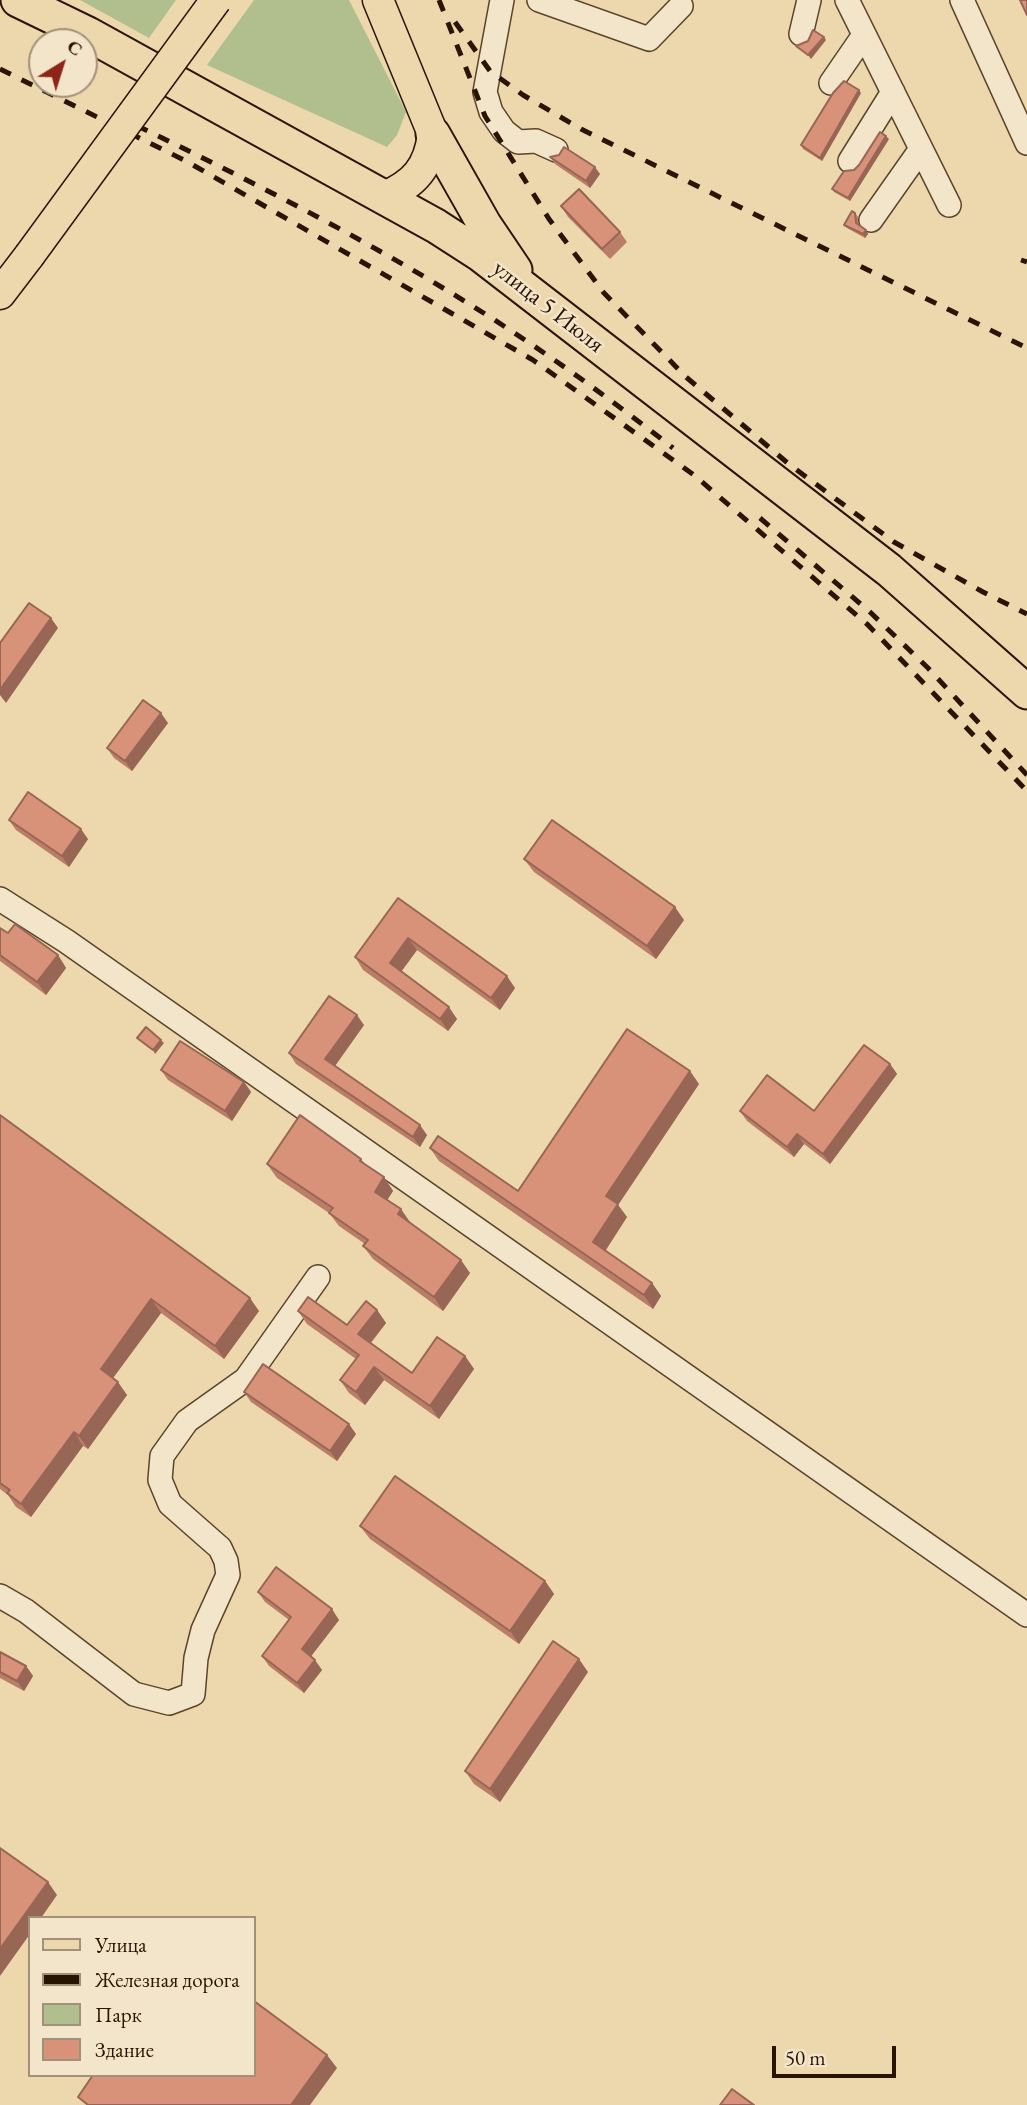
<!DOCTYPE html>
<html>
<head>
<meta charset="utf-8">
<style>
  body { margin:0 }
  #map { position:relative; width:1027px; height:2105px; overflow:hidden; background:#edd7ad; font-family:"EB Garamond",serif }
  canvas { display:block }
  .legend { position:absolute; left:28px; top:1916px; width:228px; height:161px; box-sizing:border-box; background:#f3e5ca; border:2px solid #a29179; margin:0; padding:9px 12px; list-style:none; font-size:21px; color:#291400 }
  .legend li { display:flex; align-items:center; gap:14px; height:35px }
  .legend b { width:35px; border:2px solid #a29179 }
  .north { position:absolute; left:28px; top:28px; width:70px; height:70px; box-sizing:border-box; background:#f3e5ca; border:2px solid #a29179; border-radius:50%; rotate:38deg; font-size:19px; font-weight:700; line-height:28px; text-align:center; color:#291400 }
  .north::after { content:''; display:block; margin:auto; width:24px; height:32px; background:#8f2418; clip-path:polygon(50% 0,100% 100%,50% 72%,0 100%) }
  .scale { position:absolute; left:772px; top:2046px; width:124px; height:32px; box-sizing:border-box; border:4px solid #291400; border-top:0; padding-left:9px; font-size:21px; line-height:24px; white-space:nowrap; color:#291400; -webkit-text-stroke:5px #f3e5ca; paint-order:stroke }
</style>
</head>
<body>
<div id="map">
<canvas width="1027" height="2105"></canvas>
<ul class="legend">
<li><b style="height:9px;background:#edd7ad"></b>Улица</li>
<li><b style="height:9px;background:#291400"></b>Железная дорога</li>
<li><b style="height:19px;background:#b1bf8f"></b>Парк</li>
<li><b style="height:19px;background:#d89279"></b>Здание</li>
</ul>
<div class="north">С</div>
<div class="scale">50 m</div>
</div>
<script>
const ctx = document.querySelector('canvas').getContext('2d');
ctx.lineJoin = 'round';
function fill(path, color) { ctx.fillStyle = color; ctx.fill(path, 'evenodd'); }
function strokePath(path, color, width, dash) { ctx.strokeStyle = color; ctx.lineWidth = width; ctx.lineCap = dash ? 'butt' : 'round'; ctx.setLineDash(dash || []); ctx.stroke(path); }
function drawText(font, color, halo, rows, align = 'center') {
  ctx.font = font + ' "EB Garamond",serif'; ctx.lineWidth = 5; ctx.setLineDash([]); ctx.textBaseline = 'middle'; ctx.strokeStyle = halo; ctx.fillStyle = color; for (const [text, x, y, turn = 0] of rows) {
    ctx.save(); ctx.translate(x, y); ctx.rotate((+turn || 0) * Math.PI / 180); ctx.textAlign = isNaN(turn) ? turn : align; if (halo) ctx.strokeText(text, 0, 0); ctx.fillText(text, 0, 0); ctx.restore();
  }
}
fill(new Path2D(`
  M 80,0 L 176,0 L 149,38 Z
  M 254,0 L 349,0 L 406,112 L 397,135 L 387,147 L 207,65 Z`), '#b1bf8f');
const minor = new Path2D(`
  M 502,0 L 485,92 L 491,112 L 504,131 L 518,142 L 536,141 L 556,150
  M 539,0 L 649,39 L 681,6
  M 847,0 L 949,205
  M 962,0 L 1027,143
  M 801,34 L 809,0
  M 831,83 L 864,35
  M 850,161 L 893,92
  M 871,220 L 921,149
  M 0,899 L 66,941 L 1027,1615
  M 0,1596 L 26,1611 L 134,1694 L 169,1703 L 193,1694 L 196,1658 L 203,1630 L 228,1575 L 226,1561 L 220,1548 L 170,1504 L 160,1480 L 162,1456 L 187,1421 L 246,1379 L 318,1277`);
const major = new Path2D(`
  M 378,0 L 433,134 C 429,168 414,184 384,197
  M 0,294 L 29,256`);
const highway = new Path2D(`
  M 18,0 L 88,34 L 436,226 L 481,255 L 889,570 L 1027,692
  M 433,134 L 484,224 L 515,270`);
strokePath(minor, '#5a452b', 26);
strokePath(major, '#291400', 33);
strokePath(highway, '#291400', 37);
strokePath(minor, '#f3e5ca', 23);
strokePath(major, '#edd7ad', 30);
strokePath(highway, '#edd7ad', 33);
strokePath(new Path2D(`
  M 439,0 L 485,116 L 549,219 L 604,293 L 686,377 L 790,465 L 894,542 L 983,592 L 1027,614
  M 455,22 L 490,71 L 523,95 L 581,129 L 1027,348
  M 0,69 L 186,161 L 533,360 L 694,475 L 868,625 L 1027,791
  M 115,115 C 237,174 359,235 474,307 C 543,350 609,398 673,448
  M 1021,260 L 1027,262
  M 760,518 L 870,612 L 928,668 L 1027,775`), '#291400', 5, [12, 12]);
const majorBridge = new Path2D(`
  M 29,256 L 216,0`);
strokePath(majorBridge, '#291400', 33, []);
strokePath(majorBridge, '#edd7ad', 30);
fill(new Path2D(`
  M 861,93 L 822,161 L 803,149 L 801,145 Z
  M 889,139 L 850,201 L 834,192 L 832,189 Z
  M 550,157 L 600,174 L 590,188 L 555,164 Z
  M 561,206 L 620,232 L 627,242 L 610,259 L 568,217 Z
  M 855,213 L 858,217 L 858,225 L 868,234 L 865,238 L 847,228 L 844,225 Z
  M 168,723 L 132,771 L 114,758 L 107,748 Z
  M 9,820 L 88,839 L 69,867 L 16,830 Z
  M 524,859 L 684,920 L 656,959 L 534,872 Z
  M 398,898 L 515,988 L 500,1010 L 417,950 L 401,972 L 457,1019 L 448,1031 L 363,970 L 355,957 Z
  M 0,928 L 8,933 L 58,955 L 66,968 L 46,995 L 0,961 Z
  M 364,1025 L 335,1066 L 427,1135 L 420,1147 L 296,1064 L 289,1053 Z
  M 890,1064 L 897,1074 L 830,1164 L 804,1144 L 794,1157 L 747,1121 L 740,1111 L 814,1111 Z
  M 161,1070 L 244,1082 L 251,1092 L 232,1121 L 168,1080 Z
  M 699,1084 L 618,1205 L 627,1217 L 605,1251 L 652,1283 L 661,1296 L 653,1309 L 439,1161 L 430,1148 L 518,1191 Z
  M 0,1115 L 259,1311 L 224,1359 L 161,1313 L 113,1378 L 127,1395 L 88,1449 L 83,1446 L 31,1517 L 16,1507 L 8,1495 L 0,1489 Z
  M 361,1159 L 366,1165 L 384,1177 L 393,1191 L 387,1200 L 410,1222 L 470,1273 L 443,1311 L 373,1259 L 363,1246 L 365,1244 L 339,1226 L 329,1213 L 277,1178 L 267,1164 Z
  M 377,1310 L 386,1323 L 371,1343 L 412,1373 L 465,1356 L 474,1369 L 439,1419 L 384,1380 L 365,1405 L 349,1393 L 340,1380 L 356,1359 L 307,1324 L 298,1311 L 347,1325 Z
  M 244,1392 L 356,1434 L 337,1461 L 251,1402 Z
  M 360,1526 L 545,1581 L 554,1594 L 519,1644 L 370,1539 Z
  M 258,1592 L 339,1620 L 311,1656 L 322,1670 L 304,1693 L 269,1666 L 262,1656 L 289,1620 L 265,1602 Z
  M 0,1652 L 26,1666 L 33,1676 L 24,1691 L 0,1678 Z
  M 588,1672 L 500,1802 L 474,1784 L 465,1771 Z`), '#ba7e68');
fill(new Path2D(`
  M 824,37 L 826,40 L 811,59 L 808,55 Z
  M 859,90 L 861,93 L 822,161 L 820,158 Z
  M 886,136 L 889,139 L 850,201 L 848,198 Z
  M 595,167 L 600,174 L 590,188 L 586,181 Z
  M 866,230 L 868,234 L 865,238 L 863,234 Z
  M 51,618 L 58,628 L 6,703 L 0,695 L 0,690 Z
  M 161,713 L 168,723 L 132,771 L 125,761 Z
  M 81,829 L 88,839 L 69,867 L 62,856 Z
  M 675,907 L 684,920 L 656,959 L 647,946 Z
  M 408,938 L 417,950 L 398,976 L 390,963 Z
  M 58,955 L 66,968 L 46,995 L 37,982 Z
  M 507,976 L 515,988 L 500,1010 L 491,998 Z
  M 449,1007 L 457,1019 L 448,1031 L 440,1019 Z
  M 357,1015 L 364,1025 L 332,1070 L 325,1059 Z
  M 161,1040 L 164,1043 L 155,1054 L 153,1050 Z
  M 890,1064 L 897,1074 L 830,1164 L 823,1154 Z
  M 690,1071 L 699,1084 L 618,1205 L 627,1217 L 602,1256 L 593,1242 L 606,1196 Z
  M 244,1082 L 251,1092 L 232,1121 L 225,1111 Z
  M 420,1125 L 427,1135 L 420,1147 L 413,1137 Z
  M 797,1134 L 804,1144 L 794,1157 L 787,1147 Z
  M 384,1177 L 393,1191 L 384,1205 L 375,1192 Z
  M 401,1209 L 410,1222 L 398,1214 Z
  M 461,1260 L 470,1273 L 443,1311 L 434,1297 Z
  M 652,1283 L 661,1296 L 653,1309 L 644,1295 Z
  M 250,1298 L 259,1311 L 224,1359 L 215,1346 Z
  M 151,1299 L 161,1313 L 110,1382 L 101,1369 Z
  M 377,1310 L 386,1323 L 367,1347 L 358,1334 Z
  M 465,1356 L 474,1369 L 439,1419 L 430,1406 Z
  M 374,1367 L 384,1380 L 365,1405 L 356,1392 Z
  M 118,1382 L 127,1395 L 88,1449 L 79,1436 Z
  M 349,1424 L 356,1434 L 337,1461 L 330,1451 Z
  M 74,1432 L 83,1446 L 31,1517 L 21,1504 Z
  M 545,1581 L 554,1594 L 519,1644 L 510,1631 Z
  M 332,1609 L 339,1620 L 309,1659 L 302,1649 Z
  M 579,1659 L 588,1672 L 500,1802 L 490,1789 Z
  M 315,1660 L 322,1670 L 304,1693 L 297,1683 Z
  M 26,1666 L 33,1676 L 24,1691 L 17,1681 Z
  M 48,1882 L 57,1895 L 41,1918 L 30,1918 L 30,1934 L 0,1976 L 0,1949 Z
  M 327,2055 L 337,2068 L 310,2105 L 291,2105 Z`), '#976655');
const building = new Path2D(`
  M 1020,0 L 1027,0 L 1027,15 Z
  M 813,30 L 824,37 L 808,55 L 796,46 L 808,41 Z
  M 844,81 L 859,90 L 820,158 L 801,145 L 833,93 Z
  M 880,132 L 886,136 L 848,198 L 832,189 L 844,171 L 854,170 L 859,165 Z
  M 564,147 L 595,167 L 586,181 L 550,157 L 559,155 Z
  M 579,189 L 620,232 L 602,249 L 561,206 Z
  M 852,211 L 855,213 L 856,223 L 866,230 L 863,234 L 844,225 Z
  M 29,603 L 51,618 L 0,690 L 0,643 Z
  M 143,700 L 161,713 L 125,761 L 107,748 Z
  M 28,792 L 81,829 L 62,856 L 9,820 Z
  M 552,820 L 675,907 L 647,946 L 524,859 Z
  M 398,898 L 507,976 L 491,998 L 408,938 L 390,963 L 449,1007 L 440,1019 L 355,957 Z
  M 15,924 L 58,955 L 37,982 L 0,955 L 0,928 L 8,933 Z
  M 329,996 L 357,1015 L 325,1059 L 420,1125 L 413,1137 L 289,1053 Z
  M 146,1027 L 161,1040 L 153,1050 L 137,1038 Z
  M 627,1029 L 690,1071 L 606,1196 L 618,1204 L 593,1242 L 652,1283 L 644,1295 L 430,1148 L 438,1136 L 518,1191 Z
  M 180,1041 L 244,1082 L 225,1111 L 161,1070 Z
  M 864,1045 L 890,1064 L 823,1154 L 797,1134 L 787,1147 L 740,1111 L 767,1075 L 814,1111 Z
  M 0,1115 L 250,1298 L 215,1346 L 151,1299 L 101,1369 L 118,1382 L 79,1436 L 74,1432 L 21,1504 L 7,1493 L 10,1490 L 0,1483 Z
  M 300,1115 L 361,1159 L 360,1161 L 384,1177 L 375,1192 L 401,1209 L 398,1214 L 461,1260 L 434,1297 L 363,1246 L 368,1240 L 329,1213 L 333,1208 L 267,1164 Z
  M 308,1297 L 347,1325 L 366,1301 L 377,1310 L 358,1334 L 412,1373 L 437,1337 L 465,1356 L 430,1406 L 374,1367 L 356,1392 L 340,1380 L 359,1355 L 298,1311 Z
  M 263,1364 L 349,1424 L 330,1451 L 244,1392 Z
  M 395,1476 L 545,1581 L 510,1631 L 360,1526 Z
  M 276,1567 L 332,1609 L 302,1649 L 315,1660 L 297,1683 L 262,1656 L 291,1617 L 258,1592 Z
  M 553,1641 L 579,1659 L 490,1789 L 465,1771 Z
  M 0,1652 L 26,1666 L 17,1681 L 0,1672 Z
  M 0,1848 L 48,1882 L 0,1949 Z
  M 254,2001 L 327,2055 L 291,2105 L 88,2105 L 78,2097 L 93,2075 L 254,2075 Z
  M 732,2089 L 754,2105 L 720,2105 Z`);
fill(building, '#d89279');
strokePath(building, '#976655', 2);
drawText('24px', '#291400', '#f3e5ca', [
  ["улица 5 Июля",548,307,38]
]);
</script>
</body>
</html>
